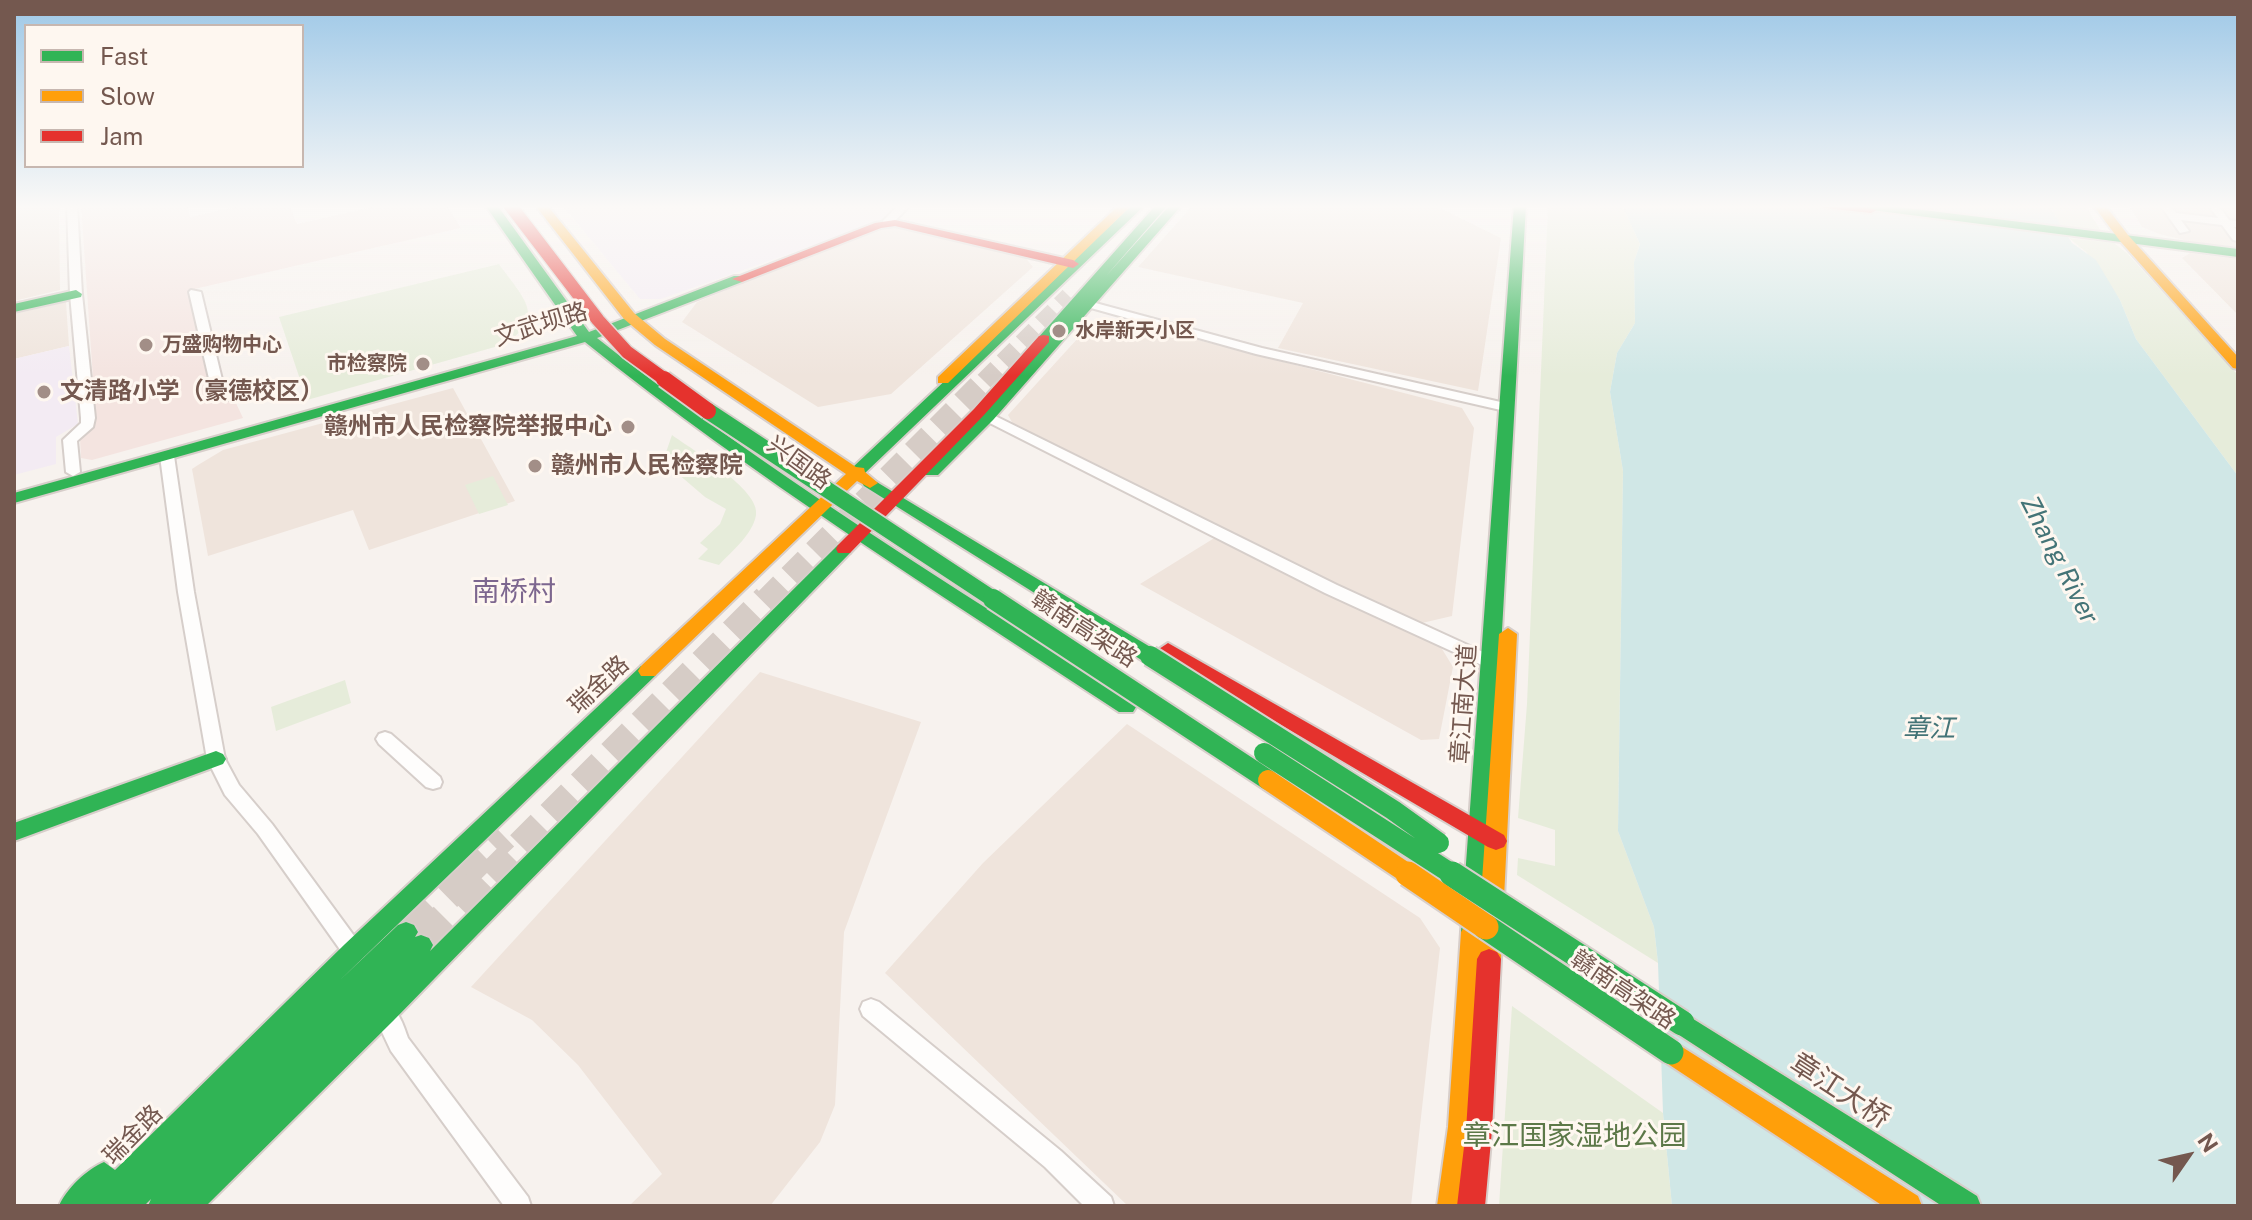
<!DOCTYPE html>
<html>
<head>
<meta charset="utf-8">
<style>
  body { margin:0 }
  #map { position:relative; width:2252px; height:1220px; overflow:hidden; background:#f7f2ee; font-family:"Public Sans",sans-serif }
  canvas { display:block }
  .frame { position:absolute; inset:0; border:16px solid #74584f; pointer-events:none }
  .legend { position:absolute; left:24px; top:24px; width:280px; height:144px; box-sizing:border-box; background:#fef7f0; border:2px solid #c7b7b0; margin:0; padding:10px 14px; list-style:none; font-size:24px; color:#74584f }
  .legend li { display:flex; align-items:center; gap:16px; height:40px }
  .legend b { width:40px; border:2px solid #c7b7b0 }
  .north { position:absolute; left:2148px; top:1116px; width:80px; height:80px; -webkit-text-stroke:6px #fef7f0; paint-order:stroke; rotate:56deg; font-size:22px; font-weight:700; line-height:32px; text-align:center; color:#74584f }
  .north::after { content:''; display:block; margin:auto; width:28px; height:36px; background:#74584f; clip-path:polygon(50% 0,100% 100%,50% 72%,0 100%) }
</style>
</head>
<body>
<div id="map">
<canvas width="2252" height="1220"></canvas>
<div class="frame"></div>
<ul class="legend">
<li><b style="height:10px;background:#30b455"></b>Fast</li>
<li><b style="height:10px;background:#ff9f0a"></b>Slow</li>
<li><b style="height:10px;background:#e5322d"></b>Jam</li>
</ul>
<div class="north">N</div>
</div>
<script>
const ctx = document.querySelector('canvas').getContext('2d');
ctx.lineJoin = 'round';
function fill(path, color) { ctx.fillStyle = color; ctx.fill(path, 'evenodd'); }
function strokePath(path, color, width, dash) { ctx.strokeStyle = color; ctx.lineWidth = width; ctx.lineCap = dash ? 'butt' : 'round'; ctx.setLineDash(dash || []); ctx.stroke(path); }
function drawText(font, color, halo, rows, align = 'center') {
  ctx.font = font + ' "Public Sans","Noto Sans SC",sans-serif'; ctx.lineWidth = 6; ctx.setLineDash([]); ctx.textBaseline = 'middle'; ctx.strokeStyle = halo; ctx.fillStyle = color; for (const [text, x, y, turn = 0] of rows) {
    ctx.save(); ctx.translate(x, y); ctx.rotate((+turn || 0) * Math.PI / 180); ctx.textAlign = isNaN(turn) ? turn : align; if (halo) ctx.strokeText(text, 0, 0); ctx.fillText(text, 0, 0); ctx.restore();
  }
}
fill(new Path2D(`
  M 14,205 L 59,205 L 60,290 L 14,301 Z
  M 1193,205 L 1434,205 L 1501,238 L 1478,391 L 1278,348 L 1303,303 L 1138,267 Z
  M 2129,205 L 2238,205 L 2238,247 L 2196,243 L 2159,234 L 2142,227 Z
  M 877,228 L 900,228 L 1025,257 L 1033,267 L 891,394 L 818,407 L 682,322 L 697,302 Z
  M 2190,253 L 2238,259 L 2238,315 L 2182,258 Z
  M 66,302 L 69,346 L 14,359 L 14,314 Z
  M 1121,320 L 1462,408 L 1474,428 L 1452,616 L 1422,623 L 1331,586 L 1013,424 L 1008,415 L 1088,327 Z
  M 453,388 L 515,501 L 369,550 L 353,510 L 208,556 L 192,469 L 198,465 L 223,450 Z
  M 1216,537 L 1439,644 L 1453,667 L 1439,739 L 1421,740 L 1140,584 Z
  M 760,672 L 921,722 L 844,932 L 835,1105 L 820,1142 L 770,1206 L 629,1206 L 662,1174 L 578,1065 L 532,1020 L 471,987 Z
  M 1127,724 L 1420,918 L 1440,948 L 1411,1206 L 1128,1206 L 885,973 L 983,863 Z`), '#efe4dc');
fill(new Path2D(`
  M 81,205 L 187,205 L 190,217 L 247,205 L 289,205 L 297,224 L 382,205 L 446,205 L 461,228 L 190,290 L 214,400 L 235,401 L 243,418 L 92,460 L 81,458 L 80,439 L 96,422 Z`), '#f4e4e0');
fill(new Path2D(`
  M 562,205 L 899,205 L 880,222 L 661,299 L 640,299 Z
  M 69,346 L 78,424 L 56,437 L 56,464 L 14,475 L 14,359 Z`), '#f3ebf3');
fill(new Path2D(`
  M 1548,205 L 1622,205 L 1640,244 L 1634,262 L 1635,323 L 1617,353 L 1610,392 L 1623,471 L 1618,831 L 1654,927 L 1658,963 L 1517,875 L 1518,858 L 1555,866 L 1555,830 L 1518,818 L 1527,704 Z
  M 2049,205 L 2085,205 L 2101,231 L 2061,226 Z
  M 2069,238 L 2114,243 L 2127,253 L 2238,375 L 2238,476 L 2136,339 L 2120,300 L 2086,252 Z
  M 499,264 C 523,298 549,318 502,345 L 307,400 L 279,317 Z
  M 672,435 C 691,449 761,490 756,515 C 753,534 732,551 719,565 L 698,559 L 708,549 L 700,543 L 720,524 L 726,509 L 705,497 L 663,461 Z
  M 493,476 L 508,505 L 479,514 L 465,485 Z
  M 345,680 L 351,703 L 276,731 L 271,707 Z
  M 1512,1006 L 1663,1113 L 1672,1206 L 1499,1206 Z`), '#e6ecda');
fill(new Path2D(`
  M 1622,205 L 2049,205 L 2072,243 L 2096,260 L 2120,300 L 2136,339 L 2238,476 L 2238,1206 L 1672,1206 L 1663,1113 L 1658,963 L 1654,927 L 1618,831 L 1623,471 L 1610,392 L 1617,353 L 1635,323 L 1634,262 L 1640,244 Z`), '#d0e7e6');
strokePath(new Path2D(`
  M 984,381 L 1069,296`), '#d6ccc6', 18, [18, 9]);
strokePath(new Path2D(`
  M 765,601 L 986,379`), '#d6ccc6', 23, [23, 12]);
strokePath(new Path2D(`
  M 463,876 L 504,836
  M 490,876 L 767,599`), '#d6ccc6', 29, [29, 14]);
strokePath(new Path2D(`
  M 406,932 L 465,874
  M 421,945 L 492,874`), '#d6ccc6', 36, [36, 18]);
const street = new Path2D(`
  M 67,205 L 77,205 L 82,294 L 95,418 L 93,427 L 77,441 L 80,472 L 73,476 L 66,472 L 63,440 L 81,423 L 81,418 L 70,294 Z
  M 899,205 L 910,205 L 891,225 L 883,225 L 883,221 Z
  M 2160,205 L 2170,205 L 2176,213 L 2218,218 L 2208,205 L 2218,205 L 2229,220 L 2238,221 L 2238,227 L 2234,227 L 2238,232 L 2238,241 L 2233,240 L 2222,225 L 2181,220 L 2189,231 L 2180,233 Z
  M 191,290 L 201,292 L 225,392 L 248,394 L 248,400 L 219,400 L 213,396 L 189,292 Z
  M 1077,298 L 1262,348 L 1505,403 L 1512,407 L 1505,411 L 1256,354 L 1073,303 L 1071,301 Z
  M 979,408 L 1337,585 L 1496,658 L 1498,662 L 1490,668 L 1484,666 L 1325,593 L 974,415 L 972,412 Z
  M 167,452 L 174,456 L 194,592 L 225,759 L 239,785 L 272,824 L 360,944 L 363,951 L 360,958 L 353,960 L 346,958 L 258,834 L 225,795 L 207,759 L 178,592 L 160,456 Z
  M 385,732 L 391,734 L 440,777 L 442,782 L 440,787 L 433,789 L 426,787 L 379,744 L 376,739 L 379,734 Z
  M 871,999 L 879,1002 L 1061,1151 L 1111,1197 L 1114,1206 L 1084,1206 L 1045,1167 L 863,1016 L 860,1009 L 863,1002 Z
  M 384,1003 C 399,1009 403,1024 408,1038 L 528,1197 L 531,1206 L 504,1206 L 391,1051 L 373,1013 L 376,1006 Z`);
const fast = new Path2D(`
  M 485,205 L 497,205 L 589,332 L 734,276 L 742,276 L 742,282 L 597,338 C 766,472 951,585 1133,702 L 1136,707 L 1133,712 L 1119,712 C 938,593 754,478 585,342 L 14,503 L 14,493 L 577,336 Z
  M 1132,205 L 1145,205 L 864,474 L 852,474 L 850,471 L 852,468 Z
  M 1156,205 L 1168,205 L 1106,276 L 1170,205 L 1182,205 L 993,420 L 938,475 L 926,475 L 924,472 L 926,469 L 983,414 L 1047,342 L 1037,339 Z
  M 1514,205 L 1526,205 L 1485,932 L 1481,939 L 1473,942 L 1465,939 L 1461,932 Z
  M 1850,205 L 1883,205 L 2238,249 L 2238,257 L 1856,208 Z
  M 76,290 L 82,294 L 81,297 L 14,312 L 14,304 Z
  M 870,478 L 1157,651 L 1159,656 L 1157,661 L 1143,661 L 864,486 L 862,483 Z
  M 844,544 L 852,549 L 850,553 L 393,1021 L 206,1206 L 148,1206 L 151,1199 L 144,1206 L 59,1206 C 66,1189 87,1169 104,1162 L 115,1170 L 345,944 L 641,666 L 655,666 L 658,671 L 655,676 L 337,983 L 398,925 L 406,922 L 414,925 L 418,932 L 415,937 L 421,935 L 429,938 L 433,945 L 430,951 L 838,545 Z
  M 216,751 L 223,754 L 226,759 L 223,764 L 14,841 L 14,823 Z
  M 1682,1012 L 1977,1196 L 1981,1206 L 1942,1206 L 1673,1031 L 1670,1023 L 1673,1015 Z`);
const slow = new Path2D(`
  M 535,205 L 547,205 L 634,313 L 665,339 L 856,467 L 864,468 L 865,472 L 878,483 L 870,488 L 857,481 L 655,676 L 641,676 L 638,671 L 641,666 L 846,474 L 655,345 L 624,319 Z
  M 1119,205 L 1132,205 L 948,383 L 938,383 L 938,377 Z
  M 2093,205 L 2105,205 L 2128,235 L 2238,357 L 2238,369 L 2233,368 L 2120,241 Z
  M 1508,628 L 1517,634 L 1501,959 L 1497,966 L 1489,969 L 1483,967 L 1474,1127 L 1465,1206 L 1437,1206 L 1448,1127 L 1461,932 L 1465,925 L 1473,922 L 1479,924 L 1499,634 Z
  M 1671,1040 L 1918,1196 L 1922,1206 L 1883,1206 L 1662,1060 L 1658,1052 L 1662,1044 Z`);
const jam = new Path2D(`
  M 1819,205 L 1856,205 L 1877,210 L 1871,213 L 1825,208 Z
  M 895,220 L 1073,260 L 1079,264 L 1073,268 L 895,226 L 881,228 L 742,282 L 732,279 L 875,223 Z
  M 1044,335 L 1049,336 L 1049,342 L 984,415 L 850,553 L 838,553 L 836,549 L 838,545 L 974,409 L 1039,336 Z
  M 1168,643 L 1504,835 L 1507,841 L 1504,847 L 1496,850 L 1488,847 L 1161,654 L 1159,649 Z
  M 1489,949 L 1497,952 L 1501,959 L 1492,1130 L 1485,1206 L 1457,1206 L 1466,1130 L 1477,959 L 1481,952 Z`);
strokePath(street, '#d6ceca', 4);
strokePath(fast, '#d7ceca', 4);
strokePath(slow, '#d7ceca', 4);
strokePath(jam, '#d7ceca', 4);
fill(street, '#fefdfc');
fill(fast, '#30b455');
fill(slow, '#ff9f0a');
fill(jam, '#e5322d');
const fastBridgeFar2 = new Path2D(`
  M 708,411 L 996,601`);
const fastBridgeFar1 = new Path2D(`
  M 993,599 L 1268,780
  M 1150,656 L 1393,810 L 1439,843
  M 1264,753 L 1455,876`);
const fastBridge = new Path2D(`
  M 1452,874 L 1682,1023
  M 1486,927 L 1671,1052`);
const slowBridgeFar1 = new Path2D(`
  M 1268,780 L 1411,876`);
const slowBridge = new Path2D(`
  M 1408,874 L 1486,927`);
const jamBridgeFar1 = new Path2D(`
  M 510,205 L 598,320 L 627,352 L 667,381`);
const jamBridge = new Path2D(`
  M 664,379 L 708,411`);
strokePath(fastBridgeFar2, '#d8cfcb', 20, []);
strokePath(fastBridgeFar1, '#d8cfcb', 24, []);
strokePath(fastBridge, '#d8cfcb', 29, []);
strokePath(slowBridgeFar1, '#d8cfcb', 24, []);
strokePath(slowBridge, '#d8cfcb', 29, []);
strokePath(jamBridgeFar1, '#d8cfcb', 16, []);
strokePath(jamBridge, '#d8cfcb', 20, []);
strokePath(fastBridgeFar2, '#30b455', 16);
strokePath(fastBridgeFar1, '#30b455', 20);
strokePath(fastBridge, '#30b455', 25);
strokePath(slowBridgeFar1, '#ff9f0a', 20);
strokePath(slowBridge, '#ff9f0a', 25);
strokePath(jamBridgeFar1, '#e5322d', 13);
strokePath(jamBridge, '#e5322d', 16);
const sky = ctx.createLinearGradient(0, 0, 0, 376);
sky.addColorStop(0, '#9ec8e7');
sky.addColorStop(0.55, '#fbf9f7');
sky.addColorStop(1, '#fbf9f700');
ctx.fillStyle = sky;
ctx.fillRect(0, 0, 2252, 376);
for (const [x, y, r, color] of [
  [1059,331,8,"#a28e87"],
  [146,345,8,"#a28e87"],
  [423,364,8,"#a28e87"],
  [44,392,8,"#a28e87"],
  [628,427,8,"#a28e87"],
  [535,466,8,"#a28e87"]
]) { const dot = new Path2D(); dot.arc(x, y, r, 0, 2 * Math.PI); ctx.fillStyle = color; ctx.fill(dot); strokePath(dot, '#fef7f0', 3); }
drawText('bold 20px', '#74584f', '#fef7f0', [
  ["水岸新天小区",1075,331],
  ["万盛购物中心",162,345],
  ["市检察院",407,364,"right"]
], 'left');
drawText('24px', '#74584f', '#fef7f0', [
  ["文武坝路",541,325,-17],
  ["兴国路",799,463,36],
  ["赣南高架路",1084,629,33],
  ["瑞金路",599,685,-43],
  ["章江南大道",1464,704,-86],
  ["赣南高架路",1623,990,34],
  ["瑞金路",133,1135,-45]
]);
drawText('bold 24px', '#74584f', '#fef7f0', [
  ["文清路小学（豪德校区）",60,392],
  ["赣州市人民检察院举报中心",612,427,"right"],
  ["赣州市人民检察院",551,466]
], 'left');
drawText('italic 26px', '#447477', '#fef7f0', [
  ["Zhang River",2059,560,63],
  ["章江",1929,729]
]);
drawText('28px', '#7d678f', '#fef7f0', [
  ["南桥村",514,592]
]);
drawText('28px', '#74584f', '#fef7f0', [
  ["章江大桥",1840,1091,33]
]);
drawText('28px', '#5c7848', '#fef7f0', [
  ["章江国家湿地公园",1575,1136]
]);
</script>
</body>
</html>
